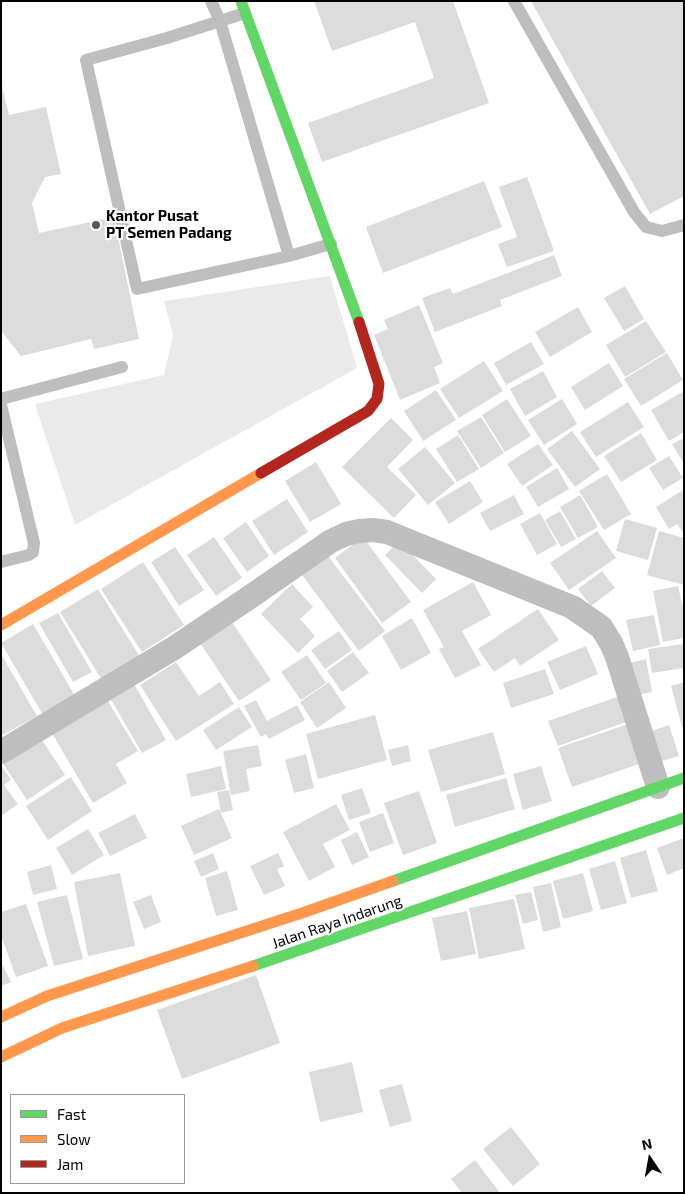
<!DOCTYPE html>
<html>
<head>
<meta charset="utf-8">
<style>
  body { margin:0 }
  #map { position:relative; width:685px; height:1194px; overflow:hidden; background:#fff; font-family:"Exo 2",sans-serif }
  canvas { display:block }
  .frame { position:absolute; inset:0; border:2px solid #000; pointer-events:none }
  .legend { position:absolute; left:10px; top:1094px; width:175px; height:90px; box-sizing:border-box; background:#fff; border:1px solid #999; margin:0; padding:6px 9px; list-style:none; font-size:15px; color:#000 }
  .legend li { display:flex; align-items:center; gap:10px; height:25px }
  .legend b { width:25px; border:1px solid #999 }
  .north { position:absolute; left:625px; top:1134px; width:50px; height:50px; -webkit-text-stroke:4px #fff; paint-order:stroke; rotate:348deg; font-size:14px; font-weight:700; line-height:20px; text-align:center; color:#000 }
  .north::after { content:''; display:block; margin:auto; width:18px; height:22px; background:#000; clip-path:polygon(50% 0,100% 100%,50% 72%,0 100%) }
</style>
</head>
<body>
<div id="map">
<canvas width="685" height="1194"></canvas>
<div class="frame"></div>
<ul class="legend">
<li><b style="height:6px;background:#63d668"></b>Fast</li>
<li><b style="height:6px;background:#ff974d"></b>Slow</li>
<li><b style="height:6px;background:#b3261e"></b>Jam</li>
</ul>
<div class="north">N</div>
</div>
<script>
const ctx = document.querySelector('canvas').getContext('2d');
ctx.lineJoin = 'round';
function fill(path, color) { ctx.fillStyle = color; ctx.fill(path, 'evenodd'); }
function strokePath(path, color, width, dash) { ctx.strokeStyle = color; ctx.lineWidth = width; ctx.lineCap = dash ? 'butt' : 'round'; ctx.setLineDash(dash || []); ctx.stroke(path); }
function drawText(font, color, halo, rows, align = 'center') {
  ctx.font = font + ' "Exo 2",sans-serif'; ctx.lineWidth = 4.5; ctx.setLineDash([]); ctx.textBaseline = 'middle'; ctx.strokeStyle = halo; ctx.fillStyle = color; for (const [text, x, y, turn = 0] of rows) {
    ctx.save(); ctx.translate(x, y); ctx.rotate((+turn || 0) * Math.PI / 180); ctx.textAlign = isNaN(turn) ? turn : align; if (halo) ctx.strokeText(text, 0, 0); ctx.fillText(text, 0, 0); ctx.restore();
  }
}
fill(new Path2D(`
  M 330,276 L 357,368 L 75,525 L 35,404 L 164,375 L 173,335 L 164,301 Z`), '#eaeaea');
fill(new Path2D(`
  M 314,1 L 453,1 L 489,103 L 322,162 L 308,123 L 434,78 L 415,22 L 332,51 Z
  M 531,1 L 684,1 L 684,196 L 650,214 Z
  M 1,82 L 9,115 L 46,107 L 61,174 L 45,177 L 32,203 L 39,233 L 114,217 L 139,339 L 94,349 L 91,339 L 21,356 L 1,331 Z
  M 527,177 L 554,251 L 507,267 L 498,244 L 517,237 L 499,187 Z
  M 484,181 L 502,227 L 383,273 L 366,227 Z
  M 554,255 L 562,276 L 500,300 L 502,306 L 435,332 L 422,298 L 450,288 L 453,294 Z
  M 625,286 L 644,319 L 624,331 L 604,298 Z
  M 419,305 L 443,363 L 434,367 L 440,383 L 400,400 L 374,335 L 388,329 L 384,320 Z
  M 578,307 L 592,332 L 550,357 L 535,332 Z
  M 646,321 L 666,352 L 625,377 L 606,345 Z
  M 531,342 L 544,364 L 506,385 L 494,363 Z
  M 667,353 L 683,380 L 641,406 L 624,379 Z
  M 484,361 L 503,391 L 459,418 L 440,389 Z
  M 609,363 L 623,386 L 585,410 L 571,387 Z
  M 543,371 L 557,397 L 525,416 L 510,389 Z
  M 436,390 L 456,420 L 423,441 L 404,411 Z
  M 684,391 L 684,432 L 669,441 L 651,410 Z
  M 507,399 L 531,436 L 505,452 L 482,415 Z
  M 562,399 L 577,424 L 544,445 L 528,420 Z
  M 628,402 L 644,427 L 596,457 L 580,432 Z
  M 481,417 L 504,453 L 481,468 L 457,431 Z
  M 391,418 L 413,440 L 387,467 L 416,495 L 394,518 L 342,467 Z
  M 572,431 L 600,469 L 575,487 L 547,449 Z
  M 641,433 L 657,460 L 621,482 L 604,456 Z
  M 458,435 L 479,469 L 457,482 L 436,449 Z
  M 684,438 L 684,464 L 672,444 Z
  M 538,444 L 553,465 L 522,486 L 507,464 Z
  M 425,447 L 455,483 L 428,505 L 398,469 Z
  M 669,456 L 683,478 L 663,490 L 649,468 Z
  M 316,462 L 341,504 L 310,522 L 285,481 Z
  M 557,468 L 569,489 L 538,507 L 526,487 Z
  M 607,474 L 631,514 L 604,530 L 579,491 Z
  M 470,481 L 483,502 L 449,524 L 435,502 Z
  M 683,490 L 684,530 L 682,531 L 677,524 L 669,529 L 656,507 Z
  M 514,495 L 524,514 L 490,531 L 480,513 Z
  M 580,495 L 598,527 L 578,538 L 560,507 Z
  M 287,499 L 308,532 L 274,555 L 252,521 Z
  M 560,511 L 576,539 L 561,547 L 545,520 Z
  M 540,513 L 557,544 L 537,555 L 520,524 Z
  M 625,519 L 657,528 L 648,560 L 616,551 Z
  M 246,522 L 269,556 L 247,572 L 223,538 Z
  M 597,531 L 616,558 L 569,590 L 550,563 Z
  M 659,531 L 684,538 L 684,585 L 647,575 Z
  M 214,537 L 242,578 L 216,596 L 187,555 Z
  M 363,537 L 411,602 L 382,623 L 335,558 Z
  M 399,541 L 436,579 L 422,593 L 385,555 Z
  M 175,547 L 204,590 L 179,606 L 151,562 Z
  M 325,552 L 385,631 L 359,651 L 299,571 Z
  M 143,562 L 184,625 L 142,652 L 101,589 Z
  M 602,571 L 615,588 L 591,606 L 578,589 Z
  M 473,582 L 491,615 L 462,631 L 481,665 L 455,678 L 439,649 L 444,647 L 423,610 Z
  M 292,584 L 313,607 L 300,619 L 315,636 L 298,653 L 261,614 Z
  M 678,586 L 684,612 L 684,638 L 663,642 L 653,591 Z
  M 98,589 L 140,657 L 102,680 L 60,612 Z
  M 538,609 L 559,640 L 520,666 L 515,658 L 494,672 L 478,649 Z
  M 58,613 L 92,672 L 73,682 L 39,623 Z
  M 654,615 L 660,645 L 633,651 L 626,620 Z
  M 412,618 L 431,653 L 401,670 L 382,636 Z
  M 232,622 L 271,680 L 239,701 L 200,643 Z
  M 33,624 L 75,696 L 43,715 L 1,643 Z
  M 339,631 L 352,650 L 325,669 L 311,650 Z
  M 684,644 L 684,668 L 652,673 L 648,649 Z
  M 586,646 L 598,674 L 560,690 L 547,662 Z
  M 353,652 L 369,673 L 342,692 L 327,671 Z
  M 1,654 L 37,716 L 1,736 Z
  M 307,655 L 326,683 L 301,700 L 281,672 Z
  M 646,659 L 652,692 L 632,696 L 626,664 Z
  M 176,662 L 199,696 L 220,682 L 234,704 L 176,741 L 140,685 Z
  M 545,669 L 554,694 L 511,708 L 503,683 Z
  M 329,682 L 346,708 L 317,728 L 300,702 Z
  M 684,682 L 684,727 L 682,727 L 671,686 Z
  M 134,684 L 166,740 L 142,753 L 110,698 Z
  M 620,696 L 629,721 L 558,746 L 548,721 Z
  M 106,698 L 138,751 L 116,764 L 127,783 L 93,803 L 50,730 Z
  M 256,700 L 267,721 L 297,705 L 305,720 L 269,739 L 266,734 L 261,737 L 244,706 Z
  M 239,707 L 252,727 L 216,750 L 203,730 Z
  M 375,715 L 387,760 L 318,779 L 306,734 Z
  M 631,723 L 645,762 L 572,787 L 558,748 Z
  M 669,725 L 679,756 L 655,763 L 646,733 Z
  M 493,732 L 505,774 L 441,792 L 428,750 Z
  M 40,737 L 65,775 L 27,800 L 2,762 Z
  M 258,745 L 262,766 L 246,769 L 250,791 L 231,795 L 223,751 Z
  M 408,745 L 411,761 L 392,766 L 388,750 Z
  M 306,754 L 314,788 L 294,793 L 285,760 Z
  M 1,765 L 11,780 L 4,785 L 18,804 L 1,816 Z
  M 221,766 L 226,789 L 191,797 L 186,774 Z
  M 541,766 L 552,801 L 523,810 L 513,774 Z
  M 71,777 L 92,811 L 48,840 L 26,806 Z
  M 506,778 L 515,809 L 455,827 L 446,795 Z
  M 362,788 L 371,813 L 349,820 L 341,795 Z
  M 229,790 L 233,810 L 221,813 L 217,792 Z
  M 419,791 L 437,843 L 403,855 L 384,803 Z
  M 336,804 L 350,830 L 323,844 L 335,867 L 309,881 L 283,832 Z
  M 219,809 L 232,838 L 194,855 L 181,826 Z
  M 383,813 L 394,843 L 370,852 L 359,822 Z
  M 135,814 L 147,838 L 110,856 L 98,833 Z
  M 88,829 L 104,855 L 72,875 L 56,848 Z
  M 357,832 L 369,857 L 352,865 L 341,840 Z
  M 684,838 L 684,868 L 667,875 L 657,848 Z
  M 646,850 L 658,891 L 631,898 L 620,858 Z
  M 213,853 L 219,869 L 201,877 L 194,861 Z
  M 278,853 L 284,866 L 277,869 L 285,886 L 264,895 L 250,866 Z
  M 615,861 L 627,903 L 601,910 L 589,869 Z
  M 51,865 L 57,889 L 33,895 L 27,872 Z
  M 227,871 L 238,910 L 216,916 L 205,878 Z
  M 120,873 L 135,946 L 88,956 L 74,882 Z
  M 583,873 L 593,911 L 563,919 L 553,881 Z
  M 551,883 L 561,927 L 543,932 L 533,887 Z
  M 531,892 L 538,920 L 523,924 L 515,895 Z
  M 67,895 L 83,959 L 54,966 L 37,902 Z
  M 151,895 L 161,922 L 144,929 L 133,902 Z
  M 514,899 L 525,949 L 479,959 L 469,908 Z
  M 26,904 L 48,966 L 16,977 L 1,935 L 1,912 Z
  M 467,911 L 476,954 L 441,961 L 432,918 Z
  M 1,962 L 11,982 L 1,986 Z
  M 256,975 L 280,1043 L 182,1079 L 157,1010 Z
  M 352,1062 L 363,1112 L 320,1122 L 309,1072 Z
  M 402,1084 L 412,1121 L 390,1127 L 379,1090 Z
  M 511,1127 L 540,1164 L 513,1186 L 483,1149 Z
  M 475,1160 L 500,1193 L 462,1193 L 451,1179 Z`), '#dcdcdc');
strokePath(new Path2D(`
  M 211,1 L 220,21 L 245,13
  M 514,1 L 634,212 L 646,227 L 662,231 L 684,225
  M 220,21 L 289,256 L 137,289 L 86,60 L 167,38 Z
  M 289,256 L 331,244
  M 1,399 L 122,367
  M 1,405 L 34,543 L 33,552 L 29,555 L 1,562`), '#bebebe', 12);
strokePath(new Path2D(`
  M 1,752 L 174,648 L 247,599 L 331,541 L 346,534 L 359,531 L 373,530 L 387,532 L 572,607 L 601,627 L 611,643 L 617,657 L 658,787`), '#bebebe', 24);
strokePath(new Path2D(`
  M 241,1 L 359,322
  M 393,881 L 684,778
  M 253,966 L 684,818`), '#63d668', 11);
strokePath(new Path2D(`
  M 1,625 L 261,473
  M 1,1017 L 47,996 L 305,912 L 393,881
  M 1,1057 L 62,1028 L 253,966`), '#ff974d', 11);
strokePath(new Path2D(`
  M 261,473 L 368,411 L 377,399 L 379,384 L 359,322`), '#b3261e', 11);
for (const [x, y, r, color] of [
  [96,225,5,"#595959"]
]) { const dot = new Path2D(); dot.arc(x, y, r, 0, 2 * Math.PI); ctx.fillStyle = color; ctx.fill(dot); strokePath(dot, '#fff', 2); }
drawText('bold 15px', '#000', '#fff', [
  ["Kantor Pusat",106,216],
  ["PT Semen Padang",106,233]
], 'left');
drawText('15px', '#000', '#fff', [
  ["Jalan Raya Indarung",337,922,-19]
]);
</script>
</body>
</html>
